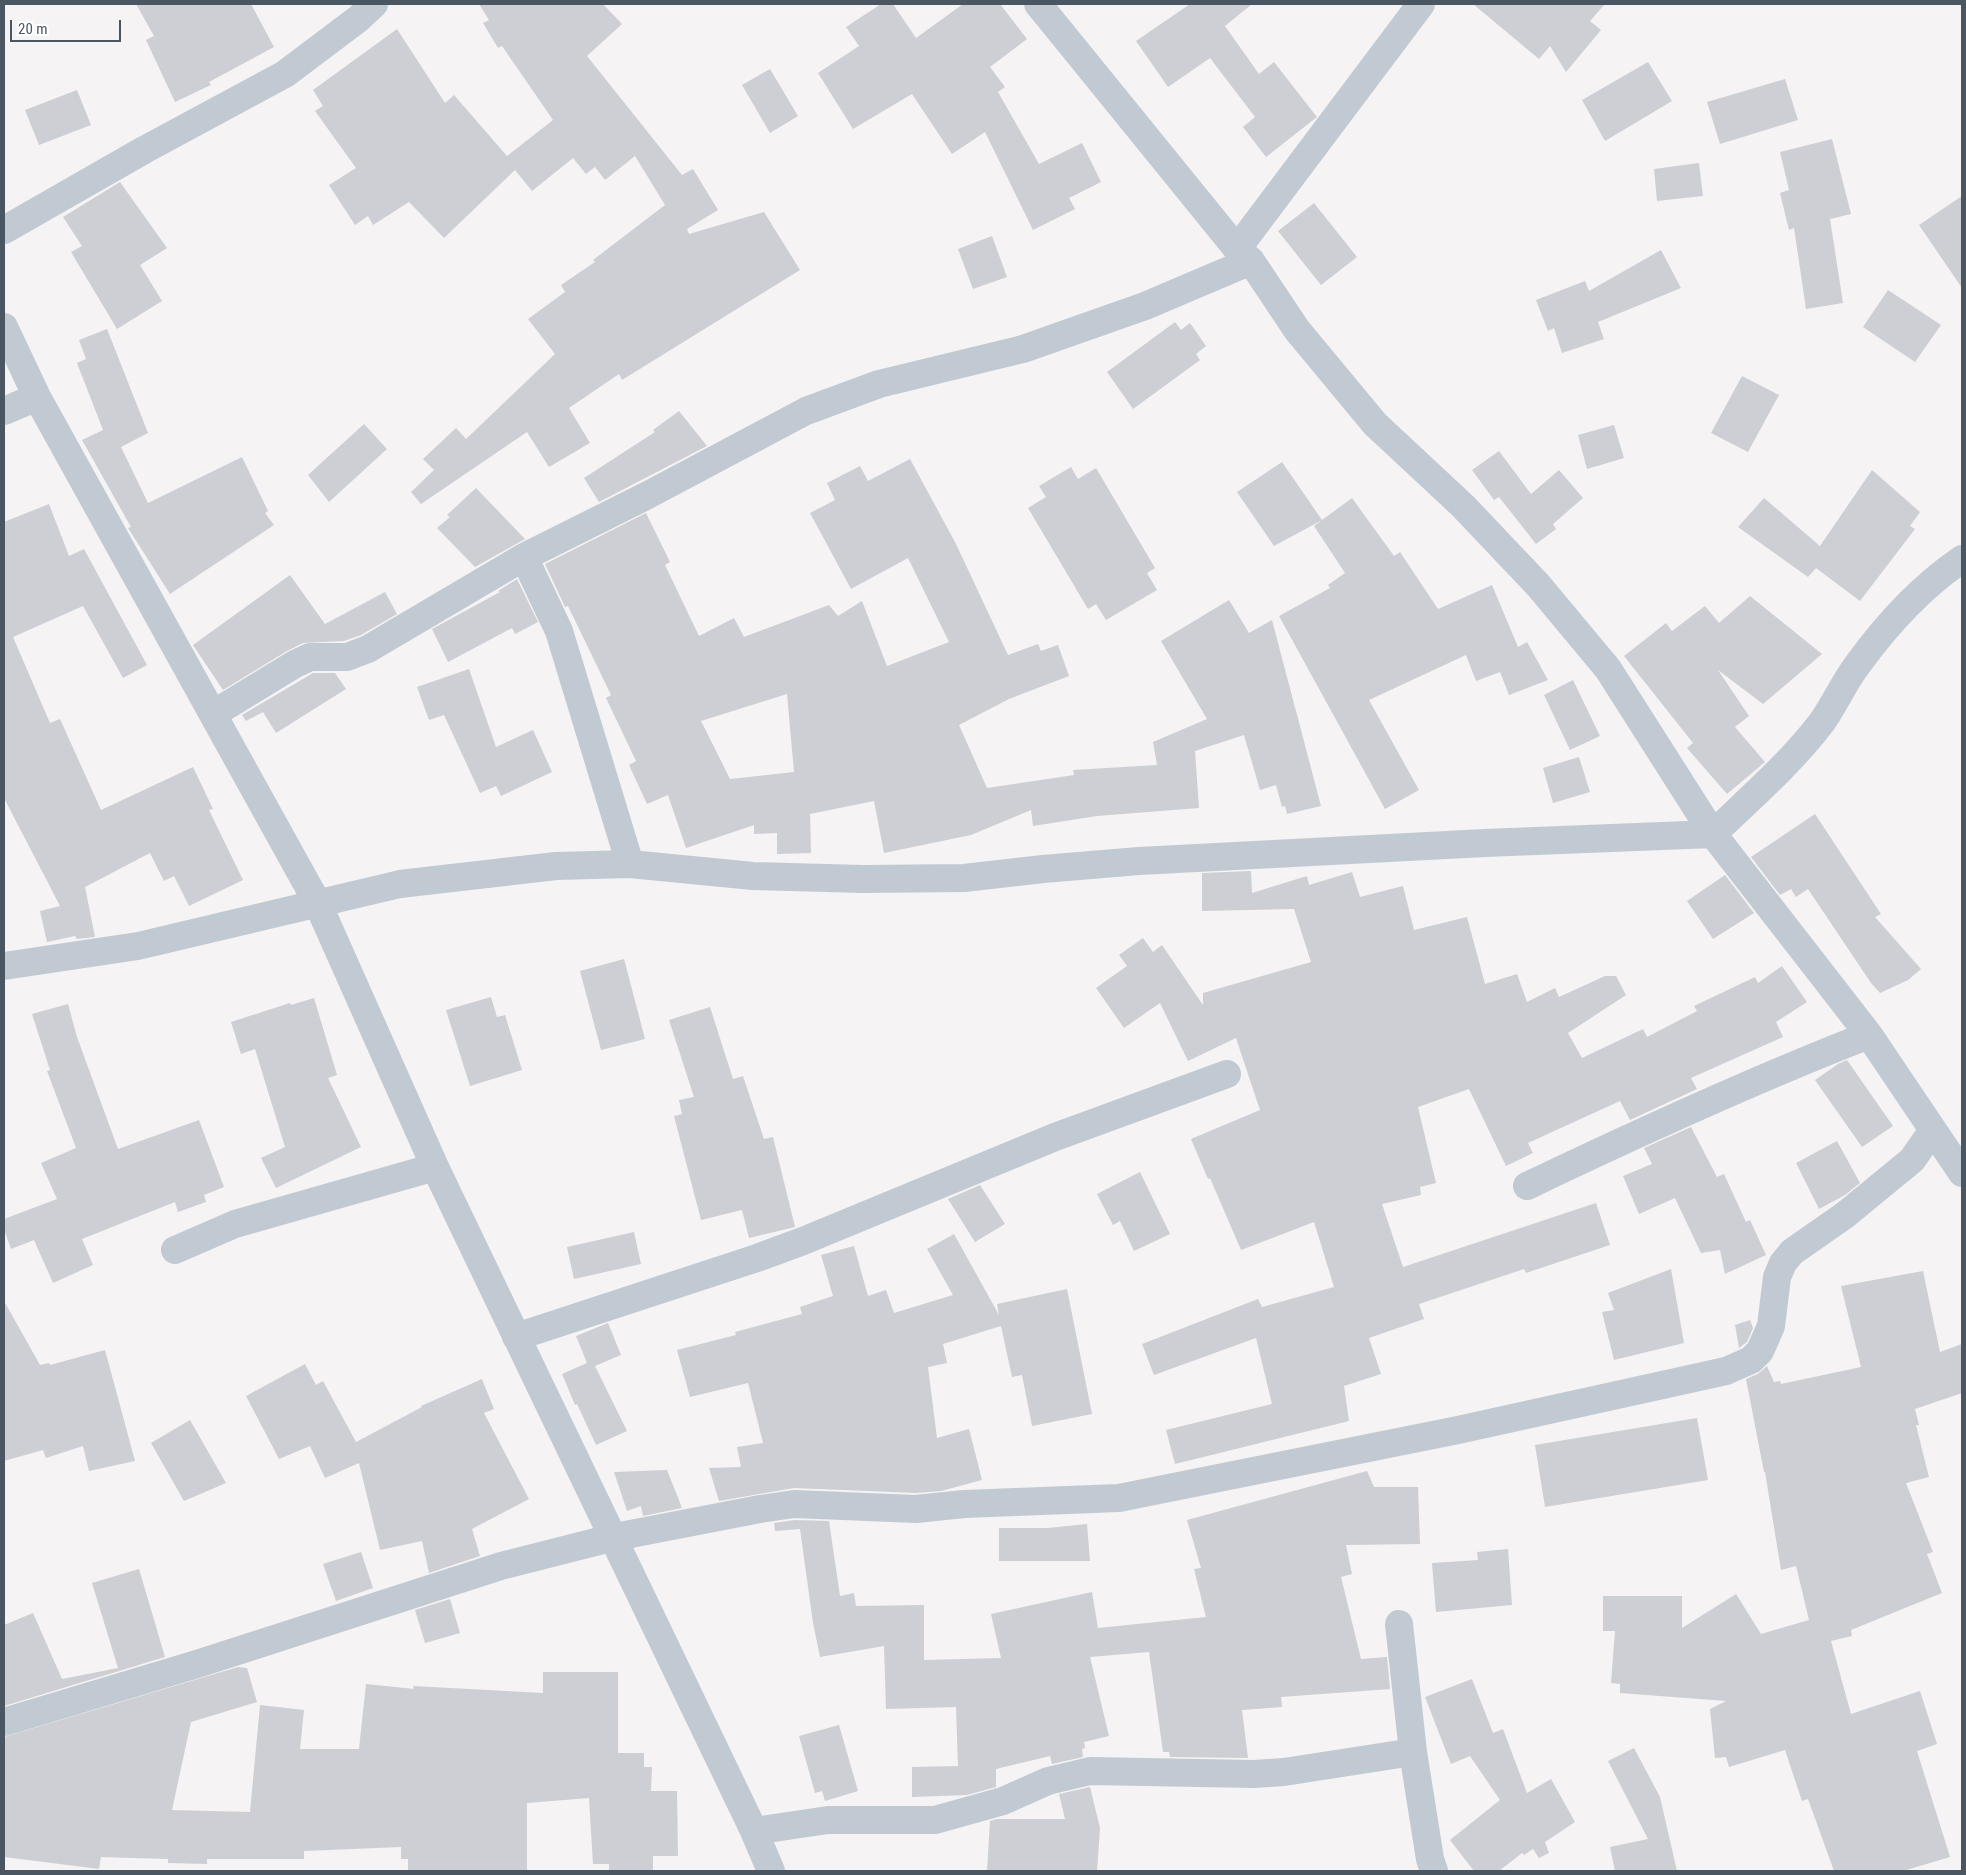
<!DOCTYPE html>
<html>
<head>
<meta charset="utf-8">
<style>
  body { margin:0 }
  #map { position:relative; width:1966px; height:1875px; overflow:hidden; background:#f5f3f3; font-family:"Roboto Condensed",sans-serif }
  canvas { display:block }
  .frame { position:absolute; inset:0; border:5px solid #4a5661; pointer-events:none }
  .scale { position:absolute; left:10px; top:20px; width:111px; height:22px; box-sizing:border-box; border:2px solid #4a5661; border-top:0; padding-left:6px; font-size:15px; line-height:18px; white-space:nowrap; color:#4a5661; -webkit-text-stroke:4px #fff; paint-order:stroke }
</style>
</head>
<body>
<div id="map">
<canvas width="1966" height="1875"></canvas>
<div class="frame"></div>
<div class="scale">20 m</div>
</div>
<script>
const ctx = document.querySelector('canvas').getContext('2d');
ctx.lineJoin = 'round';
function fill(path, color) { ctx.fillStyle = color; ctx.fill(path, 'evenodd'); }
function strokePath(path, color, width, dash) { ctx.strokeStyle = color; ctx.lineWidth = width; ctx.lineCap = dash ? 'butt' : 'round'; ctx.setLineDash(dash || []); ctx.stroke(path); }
fill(new Path2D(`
  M 136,4 L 251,4 L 274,47 L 209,82 L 211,85 L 175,102 L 146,40 L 154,36 Z
  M 479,4 L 603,4 L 622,24 L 587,56 L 682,175 L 693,169 L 718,210 L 687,229 L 689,234 L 764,212 L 800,270 L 622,380 L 619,374 L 569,408 L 590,443 L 549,467 L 527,432 L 421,504 L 411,492 L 434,470 L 423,459 L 456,428 L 466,439 L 555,354 L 528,319 L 565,292 L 561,285 L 595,262 L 593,260 L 665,205 L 635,156 L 605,180 L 595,167 L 586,174 L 573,158 L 532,191 L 515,170 L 444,238 L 409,202 L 373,225 L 368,216 L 355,225 L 329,185 L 356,168 L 315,111 L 323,106 L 313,90 L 397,29 L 445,103 L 454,95 L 507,156 L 553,120 L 502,46 L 498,48 L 483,23 L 489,20 Z
  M 881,4 L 893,4 L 916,38 L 963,4 L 1000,4 L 1027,39 L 990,67 L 1005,87 L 998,92 L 1039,164 L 1082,143 L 1101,182 L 1069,198 L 1075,209 L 1033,230 L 985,132 L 952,154 L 912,94 L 853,129 L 818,73 L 859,46 L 846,27 Z
  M 1190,4 L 1252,4 L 1225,26 L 1259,74 L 1274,62 L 1317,117 L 1266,157 L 1243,127 L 1255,117 L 1210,58 L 1168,87 L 1136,41 Z
  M 1473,4 L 1605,4 L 1590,21 L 1601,30 L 1566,72 L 1550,46 L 1539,59 Z
  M 1648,62 L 1672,101 L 1605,141 L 1582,100 Z
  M 770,69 L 798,116 L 770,133 L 742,85 Z
  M 1785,79 L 1798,120 L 1720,144 L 1707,102 Z
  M 77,90 L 91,125 L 39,145 L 25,110 Z
  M 1832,139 L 1851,214 L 1830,219 L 1843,303 L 1806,309 L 1794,228 L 1789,230 L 1780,193 L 1789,190 L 1780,152 Z
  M 1699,163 L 1703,196 L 1657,201 L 1654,169 Z
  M 120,182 L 167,248 L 140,265 L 162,301 L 117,329 L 71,252 L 82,246 L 63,217 Z
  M 1962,196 L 1962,288 L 1919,225 Z
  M 1314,203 L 1357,257 L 1321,285 L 1278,231 Z
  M 992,236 L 1007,277 L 973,289 L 958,249 Z
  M 1661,250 L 1681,288 L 1598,322 L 1604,339 L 1562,353 L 1554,328 L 1548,331 L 1536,300 L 1585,281 L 1589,291 Z
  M 1888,290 L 1941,325 L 1915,362 L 1863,327 Z
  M 1175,322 L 1181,330 L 1190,323 L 1206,346 L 1196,354 L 1200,360 L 1133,409 L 1107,372 Z
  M 107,329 L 148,433 L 121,447 L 148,503 L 242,457 L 268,511 L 265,513 L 274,525 L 170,594 L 128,528 L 131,527 L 82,440 L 103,430 L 77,363 L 86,359 L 79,340 Z
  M 1742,376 L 1779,395 L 1748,452 L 1711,433 Z
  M 679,411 L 707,446 L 599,502 L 584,478 L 655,432 L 653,430 Z
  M 364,424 L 387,449 L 329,502 L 308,475 Z
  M 1614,425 L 1624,458 L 1587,469 L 1578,435 Z
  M 1499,451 L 1531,494 L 1559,470 L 1583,498 L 1553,524 L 1556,529 L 1536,544 L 1499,497 L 1494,500 L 1472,470 Z
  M 910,459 L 956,544 L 1008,655 L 1038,644 L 1041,651 L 1058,645 L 1069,676 L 1009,699 L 959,725 L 987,788 L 1074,775 L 1073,770 L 1157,765 L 1153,742 L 1207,719 L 1161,641 L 1229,600 L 1249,633 L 1272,620 L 1321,806 L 1287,814 L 1285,806 L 1282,807 L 1276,785 L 1260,790 L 1244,735 L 1195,751 L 1199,808 L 1097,816 L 1033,826 L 1031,810 L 971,835 L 884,853 L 874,801 L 810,814 L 811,853 L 777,854 L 777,833 L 754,834 L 754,825 L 686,848 L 668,795 L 647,804 L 629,765 L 636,761 L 606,698 L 611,695 L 568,606 L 565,607 L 545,564 L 646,513 L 670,562 L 665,565 L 699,636 L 734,618 L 744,637 L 829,605 L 838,616 L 862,601 L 887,666 L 949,642 L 908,558 L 851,589 L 810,513 L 835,500 L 827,483 L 860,466 L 868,481 ZM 787,694 L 794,772 L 730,779 L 701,721 Z
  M 1282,462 L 1322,520 L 1352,498 L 1394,556 L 1400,552 L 1438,609 L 1492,585 L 1518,647 L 1527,642 L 1548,680 L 1509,695 L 1500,672 L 1476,681 L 1466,655 L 1369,700 L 1419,790 L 1385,809 L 1279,616 L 1330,588 L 1328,585 L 1345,573 L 1314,526 L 1322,520 L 1274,546 L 1237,492 Z
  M 1071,467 L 1078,479 L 1096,468 L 1155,568 L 1147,573 L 1157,590 L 1106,620 L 1096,604 L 1088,609 L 1028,508 L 1046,497 L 1039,486 Z
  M 1872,470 L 1920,512 L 1910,526 L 1915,529 L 1860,601 L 1816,568 L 1808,577 L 1738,527 L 1764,498 L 1820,546 Z
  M 476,488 L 525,539 L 475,567 L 437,528 L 450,517 L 447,515 Z
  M 49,504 L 69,556 L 84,549 L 147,665 L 123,678 L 83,606 L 13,637 L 50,723 L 60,719 L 101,810 L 193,767 L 213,809 L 209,810 L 243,880 L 189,906 L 174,876 L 164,881 L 150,853 L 85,887 L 95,937 L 77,939 L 75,936 L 47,942 L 40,911 L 60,906 L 4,798 L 4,522 Z
  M 290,575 L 325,624 L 385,592 L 397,614 L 361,635 L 344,641 L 303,643 L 287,651 L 223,690 L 193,645 Z
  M 517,579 L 538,622 L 515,634 L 512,628 L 448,662 L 432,629 L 500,592 L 498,591 Z
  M 1750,596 L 1822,654 L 1763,704 L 1718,670 L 1749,716 L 1735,727 L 1765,762 L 1727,794 L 1687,748 L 1693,743 L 1624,656 L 1666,623 L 1672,631 L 1705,606 L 1719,623 Z
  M 469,669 L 496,747 L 533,730 L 552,772 L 501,796 L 496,786 L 480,793 L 444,715 L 429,720 L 417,687 Z
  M 313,673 L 335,673 L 346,689 L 276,733 L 263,712 L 246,721 L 242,715 Z
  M 1573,680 L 1600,736 L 1570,750 L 1544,695 Z
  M 1579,757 L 1590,792 L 1553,803 L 1543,768 Z
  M 1815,814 L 1881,914 L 1875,917 L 1921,969 L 1908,980 L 1880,993 L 1871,983 L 1808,889 L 1796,897 L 1791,889 L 1780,895 L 1751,857 Z
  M 1251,871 L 1252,893 L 1307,876 L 1309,885 L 1352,872 L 1360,897 L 1403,886 L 1414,930 L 1467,917 L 1485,984 L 1517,974 L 1527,1002 L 1555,988 L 1559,997 L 1605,976 L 1616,976 L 1626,995 L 1568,1033 L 1582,1058 L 1643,1029 L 1647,1037 L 1697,1011 L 1694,1006 L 1755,977 L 1758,983 L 1782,966 L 1807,1002 L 1776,1022 L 1783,1037 L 1691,1078 L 1697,1089 L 1630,1120 L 1620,1101 L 1528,1143 L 1533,1153 L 1506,1166 L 1469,1089 L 1418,1107 L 1436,1183 L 1420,1187 L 1421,1195 L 1382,1204 L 1403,1267 L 1596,1203 L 1610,1245 L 1526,1273 L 1524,1269 L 1419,1304 L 1424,1319 L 1369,1338 L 1381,1374 L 1344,1386 L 1349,1421 L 1175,1464 L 1166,1430 L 1272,1404 L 1256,1338 L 1154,1375 L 1142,1344 L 1258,1299 L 1262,1307 L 1334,1287 L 1314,1222 L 1241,1250 L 1210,1178 L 1208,1179 L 1191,1139 L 1260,1110 L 1236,1038 L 1188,1061 L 1160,1003 L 1124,1028 L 1096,988 L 1127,966 L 1119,955 L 1143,938 L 1153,952 L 1162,945 L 1203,1005 L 1203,993 L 1311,962 L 1294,909 L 1202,911 L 1202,873 Z
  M 1725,875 L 1754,913 L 1713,939 L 1687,901 Z
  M 624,959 L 645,1039 L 601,1050 L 580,971 Z
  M 491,997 L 497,1017 L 505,1015 L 522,1070 L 470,1086 L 446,1010 Z
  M 314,998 L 337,1075 L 328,1078 L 361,1147 L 276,1188 L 261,1158 L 285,1147 L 255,1049 L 241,1054 L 231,1022 L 290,1003 L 291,1005 Z
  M 68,1004 L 77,1037 L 118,1149 L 199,1120 L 224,1187 L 204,1195 L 206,1202 L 178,1212 L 175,1202 L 82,1239 L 93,1265 L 53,1283 L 34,1240 L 11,1249 L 4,1229 L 4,1219 L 57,1199 L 41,1163 L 76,1148 L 47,1071 L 50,1070 L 32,1014 Z
  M 710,1007 L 733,1079 L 743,1076 L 764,1139 L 773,1137 L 795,1227 L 749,1238 L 742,1210 L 701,1220 L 674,1116 L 682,1114 L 679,1100 L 694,1097 L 669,1020 Z
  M 1847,1060 L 1893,1126 L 1862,1147 L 1815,1080 L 1838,1064 Z
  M 1691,1127 L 1717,1177 L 1724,1174 L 1746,1222 L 1750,1220 L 1766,1255 L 1725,1274 L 1720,1250 L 1701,1253 L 1675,1198 L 1639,1214 L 1623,1176 L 1652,1164 L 1644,1148 Z
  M 1837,1141 L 1860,1183 L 1845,1195 L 1819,1209 L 1796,1163 Z
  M 1140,1172 L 1170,1234 L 1134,1251 L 1120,1221 L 1113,1225 L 1097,1194 Z
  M 980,1185 L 1005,1224 L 975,1242 L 948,1199 Z
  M 634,1232 L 641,1264 L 574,1279 L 567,1247 Z
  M 954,1234 L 999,1315 L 997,1304 L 1067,1289 L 1092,1414 L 1032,1426 L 1022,1375 L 1012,1377 L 1001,1326 L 943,1344 L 947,1363 L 928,1367 L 937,1438 L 969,1429 L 982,1480 L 941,1491 L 916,1493 L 794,1488 L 719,1501 L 709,1468 L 741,1467 L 737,1447 L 763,1443 L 748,1383 L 690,1397 L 677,1350 L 736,1335 L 735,1332 L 802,1314 L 800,1307 L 833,1296 L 821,1255 L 854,1246 L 868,1296 L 886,1290 L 894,1313 L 953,1295 L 927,1249 Z
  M 1671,1269 L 1684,1343 L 1614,1360 L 1602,1312 L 1614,1310 L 1608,1293 Z
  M 1923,1271 L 1940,1352 L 1962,1344 L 1962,1393 L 1915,1409 L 1919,1425 L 1916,1425 L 1929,1477 L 1906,1483 L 1933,1552 L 1927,1554 L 1942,1593 L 1851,1630 L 1852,1636 L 1831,1641 L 1851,1714 L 1920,1691 L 1937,1744 L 1917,1751 L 1950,1857 L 1903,1871 L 1834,1871 L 1808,1799 L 1802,1801 L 1785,1750 L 1729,1767 L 1726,1757 L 1715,1758 L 1710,1709 L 1726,1701 L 1620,1693 L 1620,1684 L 1611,1683 L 1615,1631 L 1603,1631 L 1603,1596 L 1682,1596 L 1682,1628 L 1736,1594 L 1761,1634 L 1809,1620 L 1796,1566 L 1781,1570 L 1765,1472 L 1764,1472 L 1746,1379 L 1758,1374 L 1767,1366 L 1774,1382 L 1780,1381 L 1781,1384 L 1861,1367 L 1841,1286 Z
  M 4,1301 L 40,1365 L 49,1363 L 50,1365 L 105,1350 L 135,1461 L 89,1471 L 83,1446 L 46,1458 L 43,1450 L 4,1461 Z
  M 1750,1320 L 1753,1328 L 1747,1342 L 1739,1348 L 1735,1325 Z
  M 608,1323 L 621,1355 L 595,1366 L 627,1431 L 596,1445 L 577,1404 L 575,1405 L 562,1374 L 587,1363 L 576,1336 Z
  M 305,1364 L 316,1385 L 323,1381 L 356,1442 L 422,1407 L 421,1406 L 482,1379 L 494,1409 L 484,1413 L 529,1499 L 472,1529 L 480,1556 L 429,1573 L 422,1541 L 380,1550 L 359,1463 L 325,1478 L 310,1446 L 279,1459 L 246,1396 Z
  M 1697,1418 L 1708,1480 L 1545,1507 L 1535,1445 Z
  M 190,1420 L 226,1483 L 184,1501 L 151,1443 Z
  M 667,1470 L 682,1508 L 643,1516 L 641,1506 L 627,1511 L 614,1472 Z
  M 1367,1471 L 1374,1487 L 1418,1487 L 1420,1544 L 1346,1545 L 1352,1574 L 1341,1577 L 1361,1659 L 1387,1657 L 1390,1689 L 1281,1697 L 1282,1707 L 1242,1710 L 1248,1758 L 1170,1757 L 1169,1752 L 1163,1752 L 1149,1652 L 1090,1657 L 1109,1736 L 1084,1742 L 1085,1748 L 1082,1749 L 1083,1757 L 1052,1764 L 1050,1756 L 996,1769 L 996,1787 L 967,1795 L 912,1797 L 912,1767 L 958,1766 L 956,1707 L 886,1709 L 884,1646 L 820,1657 L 813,1623 L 800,1529 L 775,1531 L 774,1523 L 795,1520 L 829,1521 L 840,1596 L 854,1593 L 856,1606 L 924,1605 L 924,1660 L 1001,1658 L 991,1614 L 1092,1592 L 1098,1628 L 1206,1617 L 1194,1569 L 1201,1568 L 1187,1520 Z
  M 1087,1524 L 1090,1561 L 999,1561 L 999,1528 L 1048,1528 Z
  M 1508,1549 L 1512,1605 L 1436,1612 L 1432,1563 L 1478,1560 L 1477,1552 Z
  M 361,1552 L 373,1588 L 336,1601 L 323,1564 Z
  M 139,1569 L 165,1657 L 4,1706 L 4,1625 L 33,1613 L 62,1679 L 118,1668 L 92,1583 Z
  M 450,1599 L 460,1633 L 425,1643 L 415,1610 Z
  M 238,1667 L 247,1668 L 257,1702 L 191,1722 L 172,1810 L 250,1812 L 260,1705 L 304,1710 L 300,1749 L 359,1749 L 366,1684 L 414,1689 L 413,1686 L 543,1693 L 543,1672 L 618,1672 L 618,1753 L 644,1753 L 644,1767 L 652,1767 L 651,1791 L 677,1791 L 678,1856 L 653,1856 L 653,1871 L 609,1871 L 609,1864 L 593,1864 L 589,1798 L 527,1803 L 527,1871 L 408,1871 L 408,1859 L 401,1859 L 401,1847 L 304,1851 L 304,1859 L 207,1859 L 207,1864 L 168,1863 L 168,1859 L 101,1857 L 99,1869 L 4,1857 L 4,1737 Z
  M 1472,1679 L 1493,1733 L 1503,1729 L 1527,1793 L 1551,1779 L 1575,1822 L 1545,1842 L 1549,1853 L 1539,1858 L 1533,1849 L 1524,1855 L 1522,1853 L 1499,1871 L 1474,1871 L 1450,1840 L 1500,1800 L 1470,1756 L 1451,1764 L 1425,1697 Z
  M 839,1725 L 858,1791 L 825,1801 L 822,1791 L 815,1793 L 799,1736 Z
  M 1634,1748 L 1660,1797 L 1677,1871 L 1615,1871 L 1610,1847 L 1648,1839 L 1608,1761 Z
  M 1090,1787 L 1100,1828 L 1097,1871 L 987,1871 L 990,1821 L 997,1819 L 1065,1819 L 1059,1794 Z`), '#cdcfd5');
strokePath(new Path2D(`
  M 1038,4 L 1237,249 L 1251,261 L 1297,330 L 1375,424 L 1463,506 L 1538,585 L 1608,669 L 1713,834 L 1869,1035 L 1962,1173
  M 4,230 L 144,150 L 285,74 L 358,19 L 374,4
  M 1237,249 L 1421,4
  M 4,327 L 37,397 L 318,904 L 435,1167 L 754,1831 L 771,1871
  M 4,411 L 37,397
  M 524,557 L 559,631 L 630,864
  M 213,714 L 295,664 L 310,657 L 347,657 L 368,649 L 524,557 L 646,496 L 806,411 L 879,384 L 1023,349 L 1145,306 L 1251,261
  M 4,966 L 138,946 L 400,884 L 556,866 L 630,864 L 753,876 L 863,879 L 964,878 L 1043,869 L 1139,861 L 1485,843 L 1713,834 C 1750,798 1790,764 1822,722 C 1835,704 1844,682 1858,664 C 1887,624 1921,587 1962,559
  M 1527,1186 C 1640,1132 1753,1080 1869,1035
  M 175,1250 L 235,1224 L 435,1167
  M 516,1337 L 757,1258 L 803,1241 L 1055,1137 L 1227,1074
  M 1399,1624 L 1413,1752 L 1430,1859 L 1434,1871
  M 4,1722 L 197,1664 L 501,1566 L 615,1537 L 760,1509 L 794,1504 L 916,1509 L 964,1504 L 1119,1498 L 1458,1430 L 1726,1371 L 1751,1360 L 1760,1351 L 1771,1326 L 1777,1277 L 1783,1263 L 1792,1252 L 1845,1215 L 1912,1160 L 1933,1130
  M 754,1831 L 828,1820 L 935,1820 L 1003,1801 L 1048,1781 L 1090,1771 L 1254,1774 L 1284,1772 L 1413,1752`), '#c1cad2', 28);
</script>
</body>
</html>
